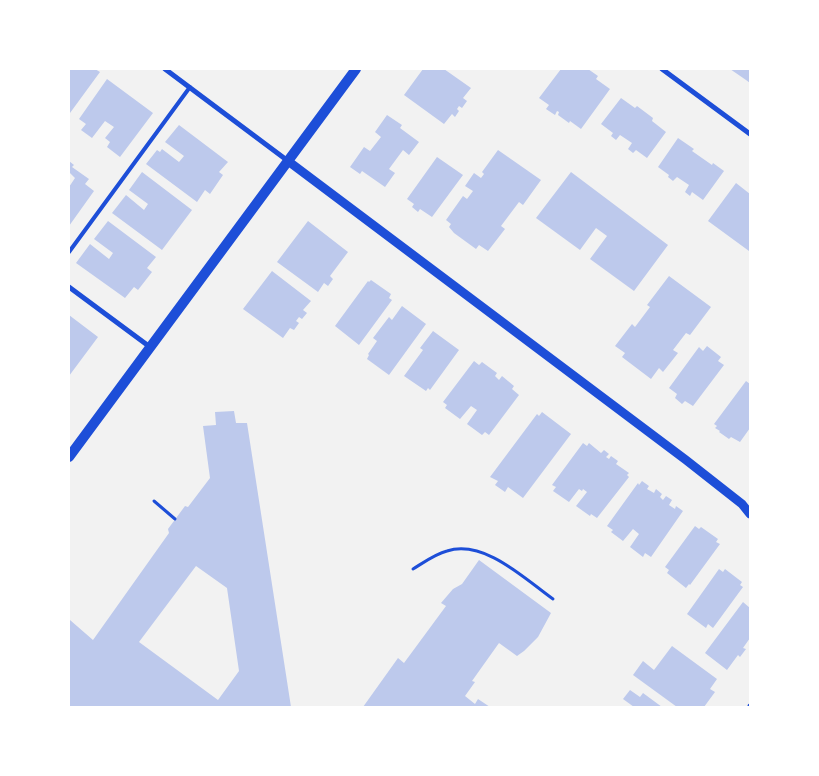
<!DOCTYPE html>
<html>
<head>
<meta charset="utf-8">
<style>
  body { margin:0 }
  #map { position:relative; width:819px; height:776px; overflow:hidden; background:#f2f2f2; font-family:Arial,sans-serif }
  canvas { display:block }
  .frame { position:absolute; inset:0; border:70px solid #fff; pointer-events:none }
</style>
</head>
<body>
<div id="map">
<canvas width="819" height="776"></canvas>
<div class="frame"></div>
</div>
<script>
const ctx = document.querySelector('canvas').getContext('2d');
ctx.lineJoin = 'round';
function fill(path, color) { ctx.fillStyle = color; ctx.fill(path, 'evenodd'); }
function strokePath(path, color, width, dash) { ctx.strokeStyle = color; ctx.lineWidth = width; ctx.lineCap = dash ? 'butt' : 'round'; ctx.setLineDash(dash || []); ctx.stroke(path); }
fill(new Path2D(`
  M 69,69 L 95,69 L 100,72 L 70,113 Z
  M 423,69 L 444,69 L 471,88 L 463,98 L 467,101 L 462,108 L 459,106 L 457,109 L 459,111 L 455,117 L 452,114 L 444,124 L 404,95 Z
  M 561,69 L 588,69 L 598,76 L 596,79 L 610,89 L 581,129 L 570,121 L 569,123 L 558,115 L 559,112 L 557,111 L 555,115 L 546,109 L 549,105 L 539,98 Z
  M 730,69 L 750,69 L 750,83 L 746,80 Z
  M 107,79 L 153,113 L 120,157 L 107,147 L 110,142 L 105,138 L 114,127 L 105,121 L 92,138 L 81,130 L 86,124 L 79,119 Z
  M 621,98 L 635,108 L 637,106 L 653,118 L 652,121 L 666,132 L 647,158 L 636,150 L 633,153 L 628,149 L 632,143 L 620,135 L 616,140 L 611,136 L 613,133 L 601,124 Z
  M 387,115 L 402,125 L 400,128 L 419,142 L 409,155 L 403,150 L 389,169 L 395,173 L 385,187 L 362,171 L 360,174 L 350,167 L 364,147 L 370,151 L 381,137 L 375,132 Z
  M 179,125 L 228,162 L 219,172 L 223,175 L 210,194 L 205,190 L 197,202 L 146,164 L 157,150 L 160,152 L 162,149 L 179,162 L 184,156 L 165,142 Z
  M 678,138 L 694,149 L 692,151 L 712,165 L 713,163 L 724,171 L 703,200 L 692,192 L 690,196 L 685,192 L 689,185 L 677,177 L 673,181 L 668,177 L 669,175 L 658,167 Z
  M 498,150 L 541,180 L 523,205 L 519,202 L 501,226 L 505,229 L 488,251 L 479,245 L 476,249 L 454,233 L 449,227 L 451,224 L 446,220 L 463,196 L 467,199 L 473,191 L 465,186 L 474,173 L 481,178 L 484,174 L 482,172 Z
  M 437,157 L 463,175 L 432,217 L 420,209 L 418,212 L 412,207 L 414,204 L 407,199 Z
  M 69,161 L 74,165 L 72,167 L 89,179 L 85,184 L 94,191 L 69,226 L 69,187 L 75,178 L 69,172 Z
  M 142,172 L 192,210 L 162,250 L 112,213 L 126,195 L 144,210 L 148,204 L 129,190 Z
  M 571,172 L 668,245 L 634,291 L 590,259 L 607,236 L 596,228 L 580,250 L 536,218 Z
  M 736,183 L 750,194 L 750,249 L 749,251 L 708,221 Z
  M 108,221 L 156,257 L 147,268 L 152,272 L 138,290 L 134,287 L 125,298 L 76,263 L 90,244 L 109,259 L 113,253 L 94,239 Z
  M 308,221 L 348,252 L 330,276 L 333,279 L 328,286 L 324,283 L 318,292 L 277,262 Z
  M 272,271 L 311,301 L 303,310 L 307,313 L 302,319 L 299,317 L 296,321 L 299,323 L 294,330 L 290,328 L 283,338 L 243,309 Z
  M 669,276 L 711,307 L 690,335 L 686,333 L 673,350 L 678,353 L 663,372 L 659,368 L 651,379 L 622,357 L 625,353 L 615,346 L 632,324 L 635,327 L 650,307 L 647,305 Z
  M 371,280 L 391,294 L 389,298 L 392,300 L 359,345 L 335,326 L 368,281 L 369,282 Z
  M 402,306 L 426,324 L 389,375 L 367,359 L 369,355 L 368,354 L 377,341 L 373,338 L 389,317 L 392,320 Z
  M 69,315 L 98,337 L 69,376 Z
  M 433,331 L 459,350 L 430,390 L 428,388 L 426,391 L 404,376 L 423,350 L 420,348 Z
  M 707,346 L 721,357 L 718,361 L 724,365 L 693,406 L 685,401 L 682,404 L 675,398 L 677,394 L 669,388 L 699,347 L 703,351 Z
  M 474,361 L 479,365 L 482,362 L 497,373 L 495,376 L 499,380 L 502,376 L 514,386 L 512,389 L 519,395 L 489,435 L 485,432 L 482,435 L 467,424 L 477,410 L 471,406 L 460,419 L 445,408 L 447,405 L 443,402 Z
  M 746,381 L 750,384 L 750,428 L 740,442 L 731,437 L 729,439 L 719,432 L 720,431 L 715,428 L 717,426 L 714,424 Z
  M 234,411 L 236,423 L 247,423 L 291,707 L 69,707 L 69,621 L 70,620 L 93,640 L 169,533 L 168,529 L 185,506 L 188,507 L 210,478 L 203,426 L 216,425 L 215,412 ZM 196,566 L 227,588 L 239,671 L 218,700 L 139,642 Z
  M 542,412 L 571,434 L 523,498 L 508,487 L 505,492 L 495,485 L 498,481 L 490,477 L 537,414 L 539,416 Z
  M 583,443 L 587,446 L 589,443 L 601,453 L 604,450 L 609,454 L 606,457 L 609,459 L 611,456 L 618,461 L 616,464 L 629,473 L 627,475 L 629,477 L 597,518 L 591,514 L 590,516 L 576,506 L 587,492 L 583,489 L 582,491 L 579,489 L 569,502 L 553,491 L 556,487 L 552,485 Z
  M 642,481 L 649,486 L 647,489 L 654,493 L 656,489 L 662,494 L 660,497 L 663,500 L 666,496 L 672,500 L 669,505 L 675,509 L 676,506 L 683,511 L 651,557 L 645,553 L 643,557 L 630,547 L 639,534 L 633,529 L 623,541 L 611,532 L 613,530 L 607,526 L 638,483 L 639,485 Z
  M 695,526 L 699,529 L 701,527 L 718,539 L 716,542 L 720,544 L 690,585 L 689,584 L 686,588 L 667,573 L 669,570 L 665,567 Z
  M 479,560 L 551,613 L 538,637 L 524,651 L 517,656 L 499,643 L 472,681 L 475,682 L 465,696 L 475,704 L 478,699 L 490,707 L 363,707 L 398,658 L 404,663 L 446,606 L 441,603 L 453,589 L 462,584 Z
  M 719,569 L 723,572 L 725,569 L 742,582 L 740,585 L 743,587 L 713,628 L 708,624 L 706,628 L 687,614 Z
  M 743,602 L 750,608 L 749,611 L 750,612 L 750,638 L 743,648 L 746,649 L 740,657 L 738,655 L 727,670 L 705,653 Z
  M 672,646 L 717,679 L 710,689 L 715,692 L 704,707 L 677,707 L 633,675 L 643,661 L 654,670 Z
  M 630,690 L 640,697 L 643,693 L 662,707 L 634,707 L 623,699 Z`), '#bdc9ec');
strokePath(new Path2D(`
  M 154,501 L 175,519
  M 413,569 C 423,563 435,554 447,551 C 484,539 525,579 553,599`), '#1d4ed8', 3);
strokePath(new Path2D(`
  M 69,252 L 190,87`), '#1d4ed8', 4);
strokePath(new Path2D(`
  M 165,69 L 288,161
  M 662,69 L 750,134
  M 69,287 L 150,347
  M 750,707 L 750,706`), '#1d4ed8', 5);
strokePath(new Path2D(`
  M 288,161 L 686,460 L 742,504 L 750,514`), '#1d4ed8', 9);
strokePath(new Path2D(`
  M 69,457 L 356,69`), '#1d4ed8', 10);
</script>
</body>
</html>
